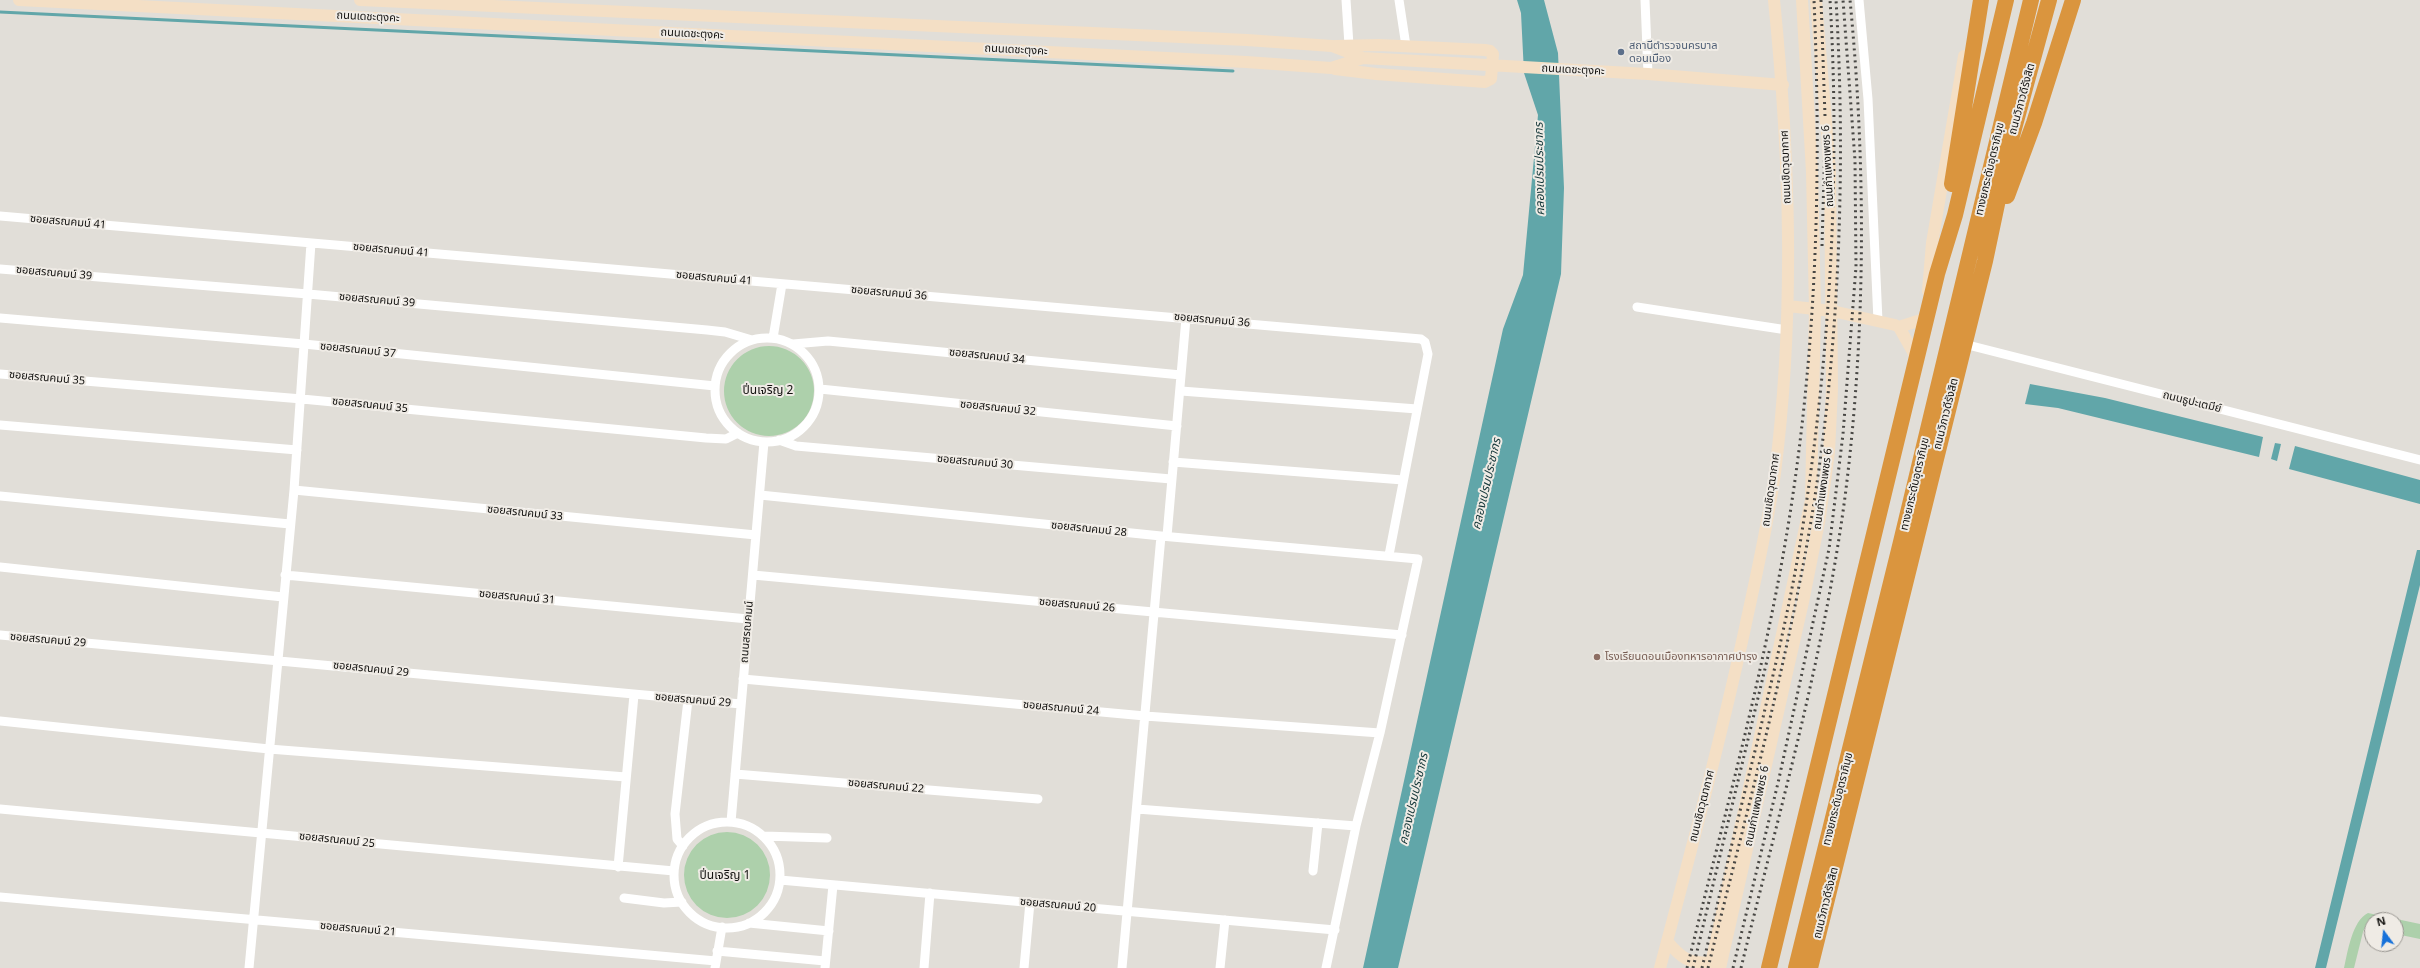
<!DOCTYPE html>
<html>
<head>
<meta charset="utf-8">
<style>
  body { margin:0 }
  #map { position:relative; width:2420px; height:968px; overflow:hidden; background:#e1ded8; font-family:"Noto Sans",sans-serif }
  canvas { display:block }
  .north { position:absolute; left:2364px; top:912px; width:40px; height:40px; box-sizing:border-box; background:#efebe5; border:1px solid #97948f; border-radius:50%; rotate:345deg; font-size:11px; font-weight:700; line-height:16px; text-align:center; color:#12110f }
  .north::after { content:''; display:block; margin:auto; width:14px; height:18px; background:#1671da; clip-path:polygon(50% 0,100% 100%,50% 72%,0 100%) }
</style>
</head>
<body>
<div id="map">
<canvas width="2420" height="968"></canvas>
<div class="north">N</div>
</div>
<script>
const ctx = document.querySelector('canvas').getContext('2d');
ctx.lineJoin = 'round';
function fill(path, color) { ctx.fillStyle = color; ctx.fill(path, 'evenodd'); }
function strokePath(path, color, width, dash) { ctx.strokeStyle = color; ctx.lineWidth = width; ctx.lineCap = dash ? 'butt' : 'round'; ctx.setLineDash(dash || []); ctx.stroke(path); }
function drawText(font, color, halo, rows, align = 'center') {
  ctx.font = font + ' "Noto Sans","Noto Sans Thai",sans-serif'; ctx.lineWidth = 4; ctx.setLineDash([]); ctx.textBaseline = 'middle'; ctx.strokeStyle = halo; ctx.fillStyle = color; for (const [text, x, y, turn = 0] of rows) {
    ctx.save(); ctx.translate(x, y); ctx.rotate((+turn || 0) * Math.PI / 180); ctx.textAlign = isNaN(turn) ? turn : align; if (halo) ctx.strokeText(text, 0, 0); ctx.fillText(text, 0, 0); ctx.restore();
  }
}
fill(new Path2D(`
  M724 391a45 45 0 1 1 90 0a45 45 0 1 1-90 0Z
  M684 875a43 43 0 1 1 86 0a43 43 0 1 1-86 0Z
  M 2368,913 L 2420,924 L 2420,939 L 2396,934 L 2396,920 L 2372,920 L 2372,928 L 2365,927 L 2363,932 L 2354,968 L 2344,968 C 2348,951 2352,921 2368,913 Z`), '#add0ab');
fill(new Path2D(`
  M 1517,0 L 1544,0 L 1558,53 L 1564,188 L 1561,274 L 1398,968 L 1363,968 L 1503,329 L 1523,275 L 1538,115 L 1524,73 L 1521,13 Z
  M 2030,384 L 2105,398 L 2263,437 L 2259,457 L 2058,408 L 2025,404 Z
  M 2275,443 L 2281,444 L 2277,461 L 2271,459 Z
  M 2295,446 L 2420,480 L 2420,504 L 2289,469 Z
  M 2417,550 L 2420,550 L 2420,585 L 2326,968 L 2315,968 Z`), '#61a6a9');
strokePath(new Path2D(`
  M 0,12 L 1233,71`), '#61a6a9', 3);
strokePath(new Path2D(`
  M 1346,0 L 1349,45
  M 1399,0 L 1406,46
  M 1645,0 L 1648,74
  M 1859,0 L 1868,99 L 1878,321
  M 0,216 L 1421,339 L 1425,342 L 1428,354 L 1389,555
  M 0,269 L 308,294 L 707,330 L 725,332 L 752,340
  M 1637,307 L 1787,330
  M 0,318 L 304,344 L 715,386
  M 773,338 L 782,284
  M715 390a52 52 0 1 1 104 0a52 52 0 1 1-104 0Z
  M 793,344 L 828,341 L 1181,375
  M 1964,344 L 2420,460
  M 0,374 L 302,399 L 706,438 L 726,439 L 738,433
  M 820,389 L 1177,426
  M 1181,391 L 1417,409
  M 0,425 L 297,450
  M 779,440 L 796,446 L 1171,479
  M 1173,462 L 1403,480
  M 294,490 L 756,535
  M 760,495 L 1161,536 L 1418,559 L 1380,733 L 1356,826 L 1326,968
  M 0,496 L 290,524
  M 1167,536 L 1186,318
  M 0,567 L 283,597
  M 285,575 L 748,619
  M 753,575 L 1402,635
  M 0,635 L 741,704
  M 743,679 L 1145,716 L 1380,733
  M 0,721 L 269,749 L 626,777
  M 735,774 L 1038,799
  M 0,809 L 674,871
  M 1137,809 L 1356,826
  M 731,822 L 764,442
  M674 875a53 53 0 1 1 106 0a53 53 0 1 1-106 0Z
  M 764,836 L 827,838
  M 683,846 L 677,839 L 675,814 L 688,700
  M 618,867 L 634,695
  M 1313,871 L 1318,823
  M 780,880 L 1335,930
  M 0,897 L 716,961
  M 624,898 L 664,903 L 682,902
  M 749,923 L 829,931
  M 717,951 L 825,961
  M 249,968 L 294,490 L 311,243
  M 715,968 L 722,927
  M 825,968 L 833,885
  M 924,968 L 930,893
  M 1024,968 L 1030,902
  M 1122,968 L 1161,536
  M 1220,968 L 1225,920`), '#fff', 9);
strokePath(new Path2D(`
  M 19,0 L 1246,62 L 1331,68 L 1363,58
  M 360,0 L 1247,40 L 1332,46 L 1363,58 L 1648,74 L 1783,85
  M 1335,46 L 1379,45 L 1485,50 L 1490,51 L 1493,54 L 1491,79 L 1485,82 L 1376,74 L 1335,69
  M 1928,291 L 1932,243 L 1964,56
  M 1788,306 L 1832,311 L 1895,325 L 1899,327 L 1917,359
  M 1899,327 L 1927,318
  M 1667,941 C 1680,957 1690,965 1711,962
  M 1660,968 C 1690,855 1720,742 1745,628 C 1756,576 1768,525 1775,473 C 1795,315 1790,158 1774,0
  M 1710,968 L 1811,500 L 1815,309 L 1812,172 L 1802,0
  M 1720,968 L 1803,602 L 1820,517 L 1829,452 L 1832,389 L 1830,171 L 1816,0`), '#f4dfc5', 12);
strokePath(new Path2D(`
  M 1952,184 L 1981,0
  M 2007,196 L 2034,123 L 2073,0
  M 1769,968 L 1937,274 L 1955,215 L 2006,0
  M 1796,968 L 1901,542 L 2031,0
  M 1810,968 L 1985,261 L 2009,147 L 2049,0`), '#da953e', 16);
strokePath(new Path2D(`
  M 1821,0 L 1825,116
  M 1822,246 L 1825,140
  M 1687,968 C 1721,829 1759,691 1784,550 C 1816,367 1822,186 1814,0
  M 1693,968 L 1770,648
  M 1702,968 C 1720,893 1738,818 1757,743 C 1772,679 1788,615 1799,550 C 1829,369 1841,183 1830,0
  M 1708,968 C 1742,831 1779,694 1805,555 C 1838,378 1847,180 1836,0
  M 1733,968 L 1778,783 L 1829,549 L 1843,434 L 1856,267 L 1855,160 L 1843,0
  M 1741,968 C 1779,812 1824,656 1845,497 C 1866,331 1866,166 1850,0`), '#484744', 3, [2, 4]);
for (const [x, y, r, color] of [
  [1621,52,4,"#5c6f8a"],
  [1597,657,4,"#8d6e63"]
]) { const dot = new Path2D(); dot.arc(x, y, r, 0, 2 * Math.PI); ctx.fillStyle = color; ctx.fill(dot); strokePath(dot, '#efebe5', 1.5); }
drawText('11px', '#12110f', '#efebe5', [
  ["ถนนเดชะตุงคะ",368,17,3],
  ["ถนนเดชะตุงคะ",692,34,3],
  ["ถนนเดชะตุงคะ",1016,50,3],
  ["ถนนเดชะตุงคะ",1573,70,3],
  ["ถนนวิภาวดีรังสิต",2022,99,-75],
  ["ถนนกำแพงเพชร 6",1828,166,-93],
  ["ถนนเชิดวุฒากาศ",1786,167,-92],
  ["ทางยกระดับอุตราภิมุข",1990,169,-77],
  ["ซอยสรณคมน์ 41",68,222,5],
  ["ซอยสรณคมน์ 41",391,250,5],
  ["ซอยสรณคมน์ 39",54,273,5],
  ["ซอยสรณคมน์ 41",714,278,5],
  ["ซอยสรณคมน์ 36",889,293,5],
  ["ซอยสรณคมน์ 39",377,300,5],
  ["ซอยสรณคมน์ 36",1212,320,5],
  ["ซอยสรณคมน์ 37",358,350,6],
  ["ซอยสรณคมน์ 34",987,356,6],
  ["ซอยสรณคมน์ 35",47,378,5],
  ["ถนนธูปะเตมีย์",2192,402,14],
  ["ซอยสรณคมน์ 35",370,405,6],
  ["ซอยสรณคมน์ 32",998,408,6],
  ["ถนนวิภาวดีรังสิต",1946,414,-76],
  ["ซอยสรณคมน์ 30",975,462,5],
  ["ทางยกระดับอุตราภิมุข",1915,484,-77],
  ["ถนนกำแพงเพชร 6",1823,489,-82],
  ["ถนนเชิดวุฒากาศ",1771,490,-82],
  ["ซอยสรณคมน์ 33",525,513,6],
  ["ซอยสรณคมน์ 28",1089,529,6],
  ["ซอยสรณคมน์ 31",517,597,5],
  ["ซอยสรณคมน์ 26",1077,605,5],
  ["ถนนสรณคมน์",747,632,-85],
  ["ซอยสรณคมน์ 29",48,640,5],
  ["ซอยสรณคมน์ 29",371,669,6],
  ["ซอยสรณคมน์ 29",693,700,5],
  ["ซอยสรณคมน์ 24",1061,708,5],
  ["ซอยสรณคมน์ 22",886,786,5],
  ["ทางยกระดับอุตราภิมุข",1838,799,-76],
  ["ถนนเชิดวุฒากาศ",1702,806,-76],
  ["ถนนกำแพงเพชร 6",1757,806,-78],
  ["ซอยสรณคมน์ 25",337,840,6],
  ["ถนนวิภาวดีรังสิต",1826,903,-76],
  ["ซอยสรณคมน์ 20",1058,905,5],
  ["ซอยสรณคมน์ 21",358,929,5]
]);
drawText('11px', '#4e5e75', '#efebe5', [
  ["สถานีตำรวจนครบาล",1629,46],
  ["ดอนเมือง",1629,59]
], 'left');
drawText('11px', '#785e54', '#efebe5', [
  ["โรงเรียนดอนเมืองทหารอากาศบำรุง",1605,657]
], 'left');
drawText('italic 12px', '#123537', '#efebe5', [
  ["คลองเปรมประชากร",1540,169,-91],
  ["คลองเปรมประชากร",1487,484,-77],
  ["คลองเปรมประชากร",1414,799,-77]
]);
drawText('12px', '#12110f', '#efebe5', [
  ["ปิ่นเจริญ 2",768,391],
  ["ปิ่นเจริญ 1",725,876]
]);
</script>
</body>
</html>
